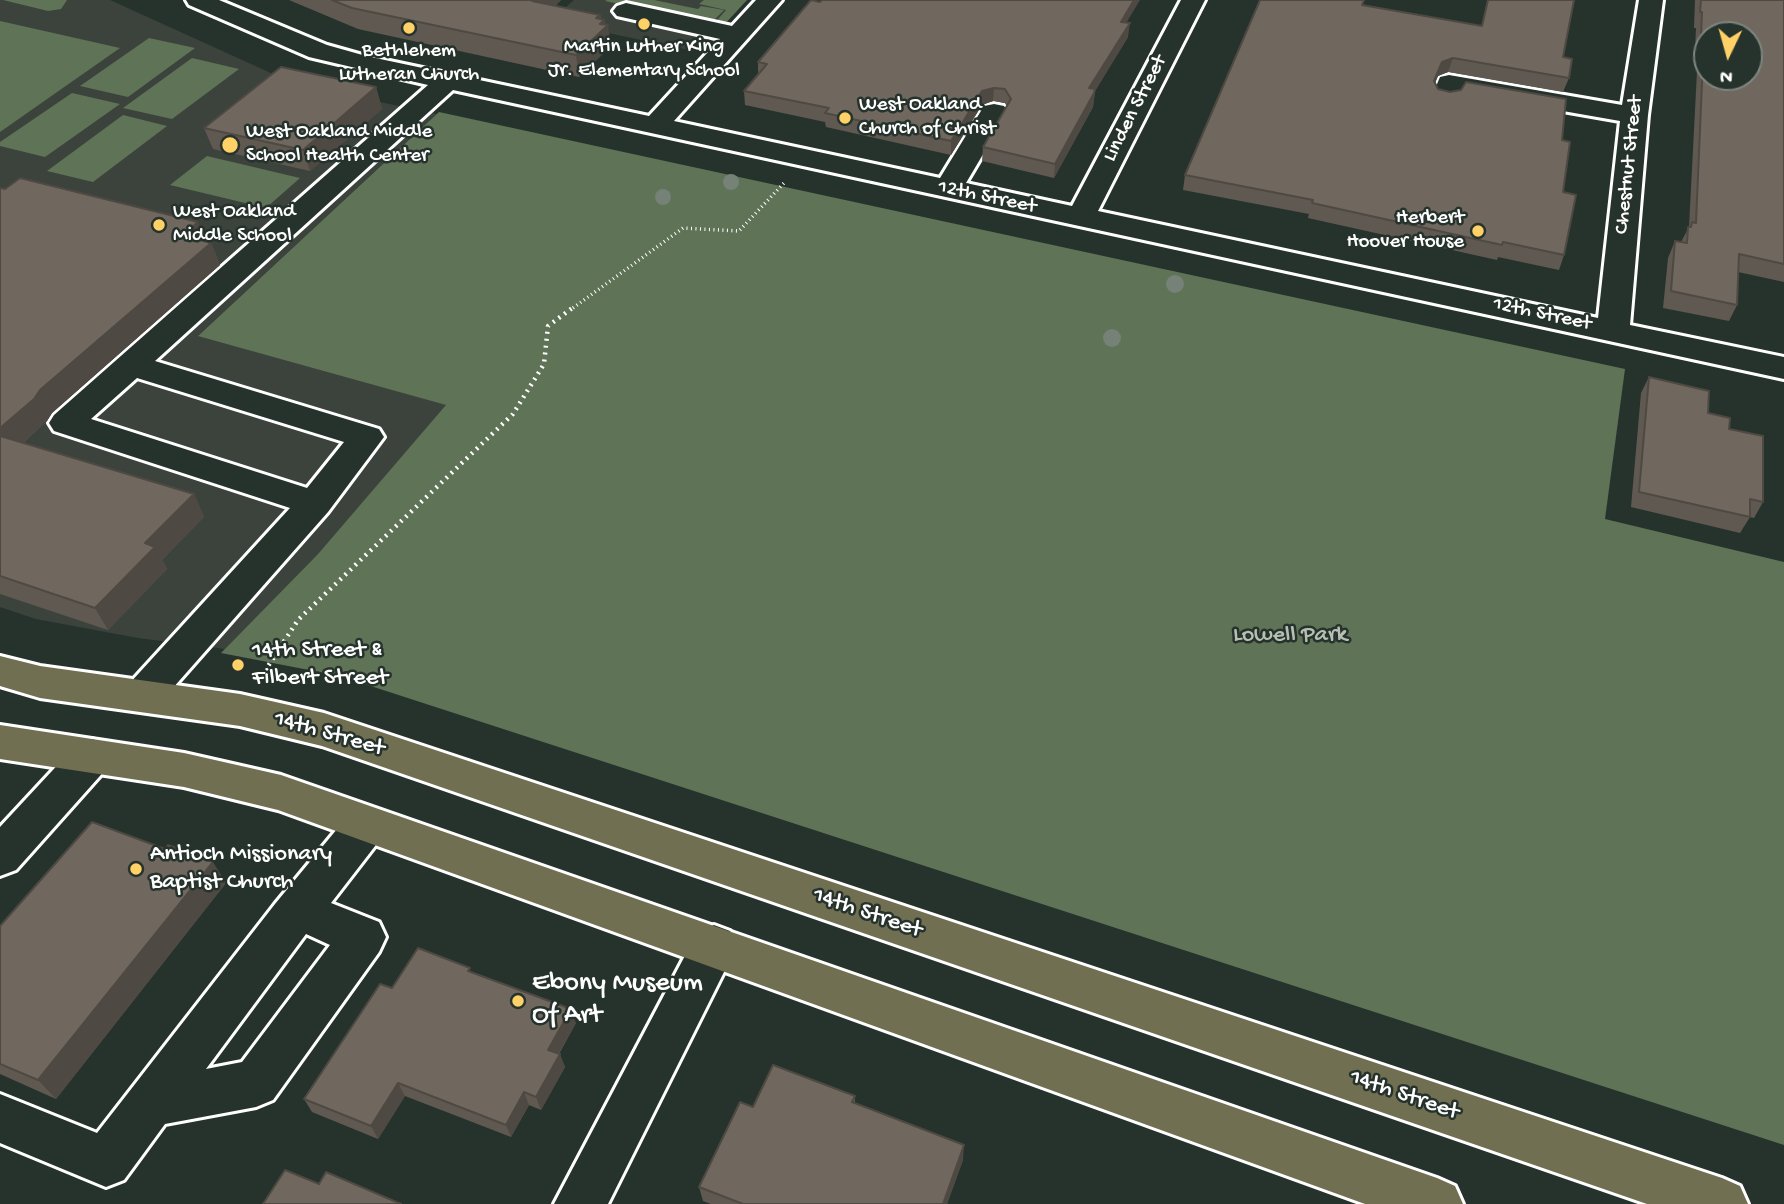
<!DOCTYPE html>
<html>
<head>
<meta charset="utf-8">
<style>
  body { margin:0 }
  #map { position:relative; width:1784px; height:1204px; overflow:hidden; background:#26332d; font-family:"Gochi Hand",sans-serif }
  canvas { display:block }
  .north { position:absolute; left:1693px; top:21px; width:70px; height:70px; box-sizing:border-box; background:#26332d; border:2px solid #7d8581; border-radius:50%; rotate:185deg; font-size:19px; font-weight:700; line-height:28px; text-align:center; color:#fff }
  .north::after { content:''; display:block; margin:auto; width:24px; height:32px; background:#ffd166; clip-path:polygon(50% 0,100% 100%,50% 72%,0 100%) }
</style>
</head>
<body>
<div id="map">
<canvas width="1784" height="1204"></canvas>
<div class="north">N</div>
</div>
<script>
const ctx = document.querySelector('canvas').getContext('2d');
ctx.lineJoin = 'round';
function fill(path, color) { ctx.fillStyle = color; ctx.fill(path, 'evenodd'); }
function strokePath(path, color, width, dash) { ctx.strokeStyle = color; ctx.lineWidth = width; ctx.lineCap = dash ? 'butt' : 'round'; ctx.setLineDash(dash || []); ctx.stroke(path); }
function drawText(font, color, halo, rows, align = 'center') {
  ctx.font = font + ' "Gochi Hand",sans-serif'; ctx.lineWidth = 5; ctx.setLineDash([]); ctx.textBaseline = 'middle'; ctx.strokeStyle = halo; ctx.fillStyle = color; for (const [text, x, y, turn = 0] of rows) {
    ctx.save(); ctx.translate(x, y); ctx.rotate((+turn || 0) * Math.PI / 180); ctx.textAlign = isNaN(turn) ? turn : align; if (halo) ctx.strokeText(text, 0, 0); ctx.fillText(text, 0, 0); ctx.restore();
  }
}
fill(new Path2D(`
  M 0,0 L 110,0 L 295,84 L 437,114 L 199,335 L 447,405 L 318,554 L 225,649 L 138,638 L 36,619 L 0,607 Z
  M 574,0 L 747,0 L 699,52 L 550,21 Z`), '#3c433c');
fill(new Path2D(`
  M 3,0 L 67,0 L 61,9 L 48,11 Z
  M 607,0 L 654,0 L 698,9 L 701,6 L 724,10 L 711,23 L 605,1 Z
  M 704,0 L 747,0 L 722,27 L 712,26 L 726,10 L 699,4 Z
  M 0,21 L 120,48 L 0,132 Z
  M 149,38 L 195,48 L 128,97 L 80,86 Z
  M 192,58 L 239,69 L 172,119 L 123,108 Z
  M 72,93 L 120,104 L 45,157 L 0,146 L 0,142 Z
  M 439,112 L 1625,369 L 1605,519 L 1784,562 L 1784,1145 L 340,676 L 221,653 L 318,554 L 446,405 L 198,336 Z
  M 123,115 L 167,126 L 93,182 L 47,171 Z
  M 207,156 L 300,178 L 266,208 L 170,185 Z`), '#5f7356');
const minor = new Path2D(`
  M 186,0 L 219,0 L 327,45 L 366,56 L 649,116 L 720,39 L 617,16 L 613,11 L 617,6 L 626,3 L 732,26 L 756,0 L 782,0 L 674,121 L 940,178 L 984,106 L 994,104 L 1004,106 L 1008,112 L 966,183 L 1072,206 L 1181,0 L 1205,0 L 1098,211 L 1598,318 L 1620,121 L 1460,93 L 1456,102 L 1446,104 L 1436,102 L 1432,96 L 1440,77 L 1449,75 L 1622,105 L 1639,0 L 1663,0 L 1648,115 L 1630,325 L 1784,357 L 1784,379 L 453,90 L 155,361 L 379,429 L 384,437 L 328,512 L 157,706 L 143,711 L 129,706 L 123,695 L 129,684 L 290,508 L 54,431 L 49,423 L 54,415 L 428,85 L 309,57 L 189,5 ZM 137,378 L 344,442 L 307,488 L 91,419 Z
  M 92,739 L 107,744 L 113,756 L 107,768 L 16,870 L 0,876 L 0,827 L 77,744 Z
  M 367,806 L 382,811 L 389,824 L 382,837 L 331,903 L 379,922 L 386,937 L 379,952 L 273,1100 L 256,1107 L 165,1124 L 124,1180 L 106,1187 L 0,1143 L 0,1094 L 97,1133 L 275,904 L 352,811 ZM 306,934 L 330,945 L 242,1062 L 206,1069 Z
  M 714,925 L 730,931 L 737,946 L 608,1204 L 554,1204 L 698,931 Z`);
const major = new Path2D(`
  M 0,656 L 40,666 L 240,694 L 324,713 L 1722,1178 L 1740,1186 L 1748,1204 L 1647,1204 L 322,746 L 240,726 L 40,698 L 0,686 Z
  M 0,725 L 184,753 L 281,775 L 1437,1178 L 1455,1186 L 1463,1204 L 1365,1204 L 278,810 L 184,787 L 0,759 Z`);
strokePath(minor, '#fff', 6);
strokePath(major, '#fff', 6);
strokePath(new Path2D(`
  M 573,308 L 683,228 L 739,231 L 784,183`), '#fff', 3.5, [1, 3.5]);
strokePath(new Path2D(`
  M 261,677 L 298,620 L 513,414 L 544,364 L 548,326 L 575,306`), '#fff', 4.5, [2, 5]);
fill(minor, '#26332d');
fill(major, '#716f52');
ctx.fillStyle = '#768177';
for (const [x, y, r] of [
  [731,182,8],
  [663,197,8],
  [1175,284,9],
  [1112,338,9]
]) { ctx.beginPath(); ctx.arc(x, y, r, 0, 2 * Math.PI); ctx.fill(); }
fill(new Path2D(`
  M 289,0 L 561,0 L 555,6 L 600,15 L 601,19 L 604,20 L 611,46 L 579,77 L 358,29 Z
  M 1695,0 L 1784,0 L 1784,282 L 1738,272 L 1737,305 L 1729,321 L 1663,308 L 1668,258 L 1675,241 L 1681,242 L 1689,227 L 1698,52 L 1695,51 L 1696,28 L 1694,28 Z
  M 820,2 L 1127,23 L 1128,37 L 1095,91 L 1093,107 L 1054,178 L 982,161 L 983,147 L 1007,107 L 1005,103 L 993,101 L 982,105 L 951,155 L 826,127 L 825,122 L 745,105 L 744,91 L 758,74 L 758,62 Z
  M 1364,6 L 1563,57 L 1569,78 L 1563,92 L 1448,72 L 1438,76 L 1435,83 L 1438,89 L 1562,140 L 1564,255 L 1559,270 L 1498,257 L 1497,260 L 1308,218 L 1309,214 L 1183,190 L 1185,175 Z
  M 376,87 L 382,109 L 310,171 L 213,149 L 204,128 Z
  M 0,188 L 211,243 L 220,265 L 52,413 L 47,421 L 23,443 L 194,494 L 204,517 L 162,560 L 167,569 L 108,630 L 0,594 Z
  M 1649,377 L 1708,413 L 1763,502 L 1754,518 L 1750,517 L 1740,533 L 1631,507 L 1641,393 Z
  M 226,883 L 56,1099 L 0,1074 L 0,926 Z
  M 472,972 L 576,1023 L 559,1054 L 565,1067 L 541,1110 L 529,1105 L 511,1137 L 405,1096 L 378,1139 L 312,1112 L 304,1099 L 392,988 Z
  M 855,1096 L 855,1104 L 963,1160 L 947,1204 L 711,1204 L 703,1201 L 699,1187 L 753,1107 Z`), '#605952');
fill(new Path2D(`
  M 534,0 L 561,0 L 536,22 L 532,1 Z
  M 1134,0 L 1140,0 L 1119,35 L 1121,22 Z
  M 600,15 L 601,22 L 604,20 L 605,28 L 608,25 L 611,46 L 579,77 L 576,55 L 596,18 Z
  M 1130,23 L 1128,37 L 1095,91 L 1093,107 L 1054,178 L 1055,164 L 1089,88 Z
  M 1453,58 L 1448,72 L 1438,76 L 1430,95 L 1434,81 L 1442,62 Z
  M 376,87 L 382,109 L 310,171 L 303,150 Z
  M 994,88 L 993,101 L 982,105 L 951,155 L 951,141 L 982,91 Z
  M 198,222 L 207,244 L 182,235 Z
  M 211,243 L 220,265 L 52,413 L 47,421 L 7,457 L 0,445 L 0,428 L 40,390 Z
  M 194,494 L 204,517 L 162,560 L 167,569 L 108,630 L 95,608 L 145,543 Z
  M 213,862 L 226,883 L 56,1099 L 38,1080 Z
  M 571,1009 L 576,1023 L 553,1063 L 548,1050 Z
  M 560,1054 L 565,1067 L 541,1110 L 536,1097 Z
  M 398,1083 L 405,1096 L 378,1139 L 371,1126 Z
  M 524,1092 L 529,1105 L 511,1137 L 506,1125 Z
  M 964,1145 L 963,1160 L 947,1204 L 943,1204 Z`), '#4e4942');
const building = new Path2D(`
  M 332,0 L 534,0 L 532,1 L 600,15 L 596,18 L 604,20 L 600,24 L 608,25 L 576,55 L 352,8 Z
  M 811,0 L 820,2 L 822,0 L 1134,0 L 1121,22 L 1130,23 L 1089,88 L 1095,89 L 1094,93 L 1055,164 L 983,147 L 1011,99 L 1005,89 L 994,88 L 982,91 L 951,141 L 825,113 L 829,108 L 744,91 L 767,64 L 758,62 Z
  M 1260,0 L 1364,0 L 1362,5 L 1482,26 L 1488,0 L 1574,0 L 1563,57 L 1572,59 L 1569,78 L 1453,58 L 1442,62 L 1434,81 L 1438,89 L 1450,92 L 1461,90 L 1466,82 L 1566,99 L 1562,140 L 1570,142 L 1563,192 L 1576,195 L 1564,255 L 1503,242 L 1502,245 L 1312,203 L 1313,200 L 1185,175 Z
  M 1701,0 L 1784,0 L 1784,264 L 1739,254 L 1737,305 L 1671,291 L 1675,241 L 1687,243 L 1688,227 L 1691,227 L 1692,222 L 1696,223 L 1704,36 L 1701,36 L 1702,12 L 1700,12 ZM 1707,35 L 1749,35 L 1749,77 L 1707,77 Z
  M 281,67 L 376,87 L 303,150 L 204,128 Z
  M 20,178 L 198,222 L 182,235 L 211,243 L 40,390 L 34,399 L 0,428 L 0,188 L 5,189 Z
  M 1649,377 L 1709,391 L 1708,413 L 1730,418 L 1729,429 L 1763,436 L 1763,502 L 1750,499 L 1750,517 L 1639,492 Z
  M 0,436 L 194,494 L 145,543 L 155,547 L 95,608 L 0,576 Z
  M 92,822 L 165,849 L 168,845 L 213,862 L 38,1080 L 0,1064 L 0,926 Z
  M 418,948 L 470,968 L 468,971 L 571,1009 L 548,1050 L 560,1054 L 536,1097 L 524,1092 L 506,1125 L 398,1083 L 371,1126 L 304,1099 L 380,984 L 392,988 Z
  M 773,1065 L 855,1096 L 852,1102 L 964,1145 L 943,1204 L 743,1204 L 699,1187 L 740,1102 L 753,1107 Z
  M 285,1170 L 319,1184 L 326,1172 L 401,1204 L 263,1204 Z`);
fill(building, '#70685f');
strokePath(building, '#4e4942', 2);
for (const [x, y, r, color] of [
  [644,24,7,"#ffd166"],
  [409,28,7,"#ffd166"],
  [845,118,7,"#ffd166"],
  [230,145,9,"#ffd166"],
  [159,225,7,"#ffd166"],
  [1478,231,7,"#ffd166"],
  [238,665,7,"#ffd166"],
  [136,869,7,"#ffd166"],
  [518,1001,7,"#ffd166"]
]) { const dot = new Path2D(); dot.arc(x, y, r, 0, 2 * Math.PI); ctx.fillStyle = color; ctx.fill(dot); strokePath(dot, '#26332d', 2.5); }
drawText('21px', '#fff', '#26332d', [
  ["Martin Luther King",644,48,"center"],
  ["Jr. Elementary School",644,72,"center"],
  ["Bethlehem",409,52,"center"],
  ["Lutheran Church",409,76,"center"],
  ["West Oakland",859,106],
  ["Church of Christ",859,130],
  ["West Oakland Middle",246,133],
  ["School Health Center",246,157],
  ["West Oakland",173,213],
  ["Middle School",173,237],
  ["Herbert",1464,219,"right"],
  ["Hoover House",1464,243,"right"]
], 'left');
drawText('21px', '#fff', '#26332d', [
  ["Linden Street",1136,109,-63],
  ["Chestnut Street",1630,165,-84],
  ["12th Street",987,198,12],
  ["12th Street",1542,315,12]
]);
drawText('24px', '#b7c0b3', '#26332d', [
  ["Lowell Park",1290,636]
]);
drawText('24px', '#fff', '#26332d', [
  ["14th Street &",252,651],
  ["Filbert Street",252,679],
  ["Antioch Missionary",150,855],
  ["Baptist Church",150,883]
], 'left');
drawText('24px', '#fff', '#26332d', [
  ["14th Street",329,735,16],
  ["14th Street",867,914,19],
  ["14th Street",1404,1096,19]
]);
drawText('28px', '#fff', '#26332d', [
  ["Ebony Museum",532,985],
  ["Of Art",532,1017]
], 'left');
</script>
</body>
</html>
